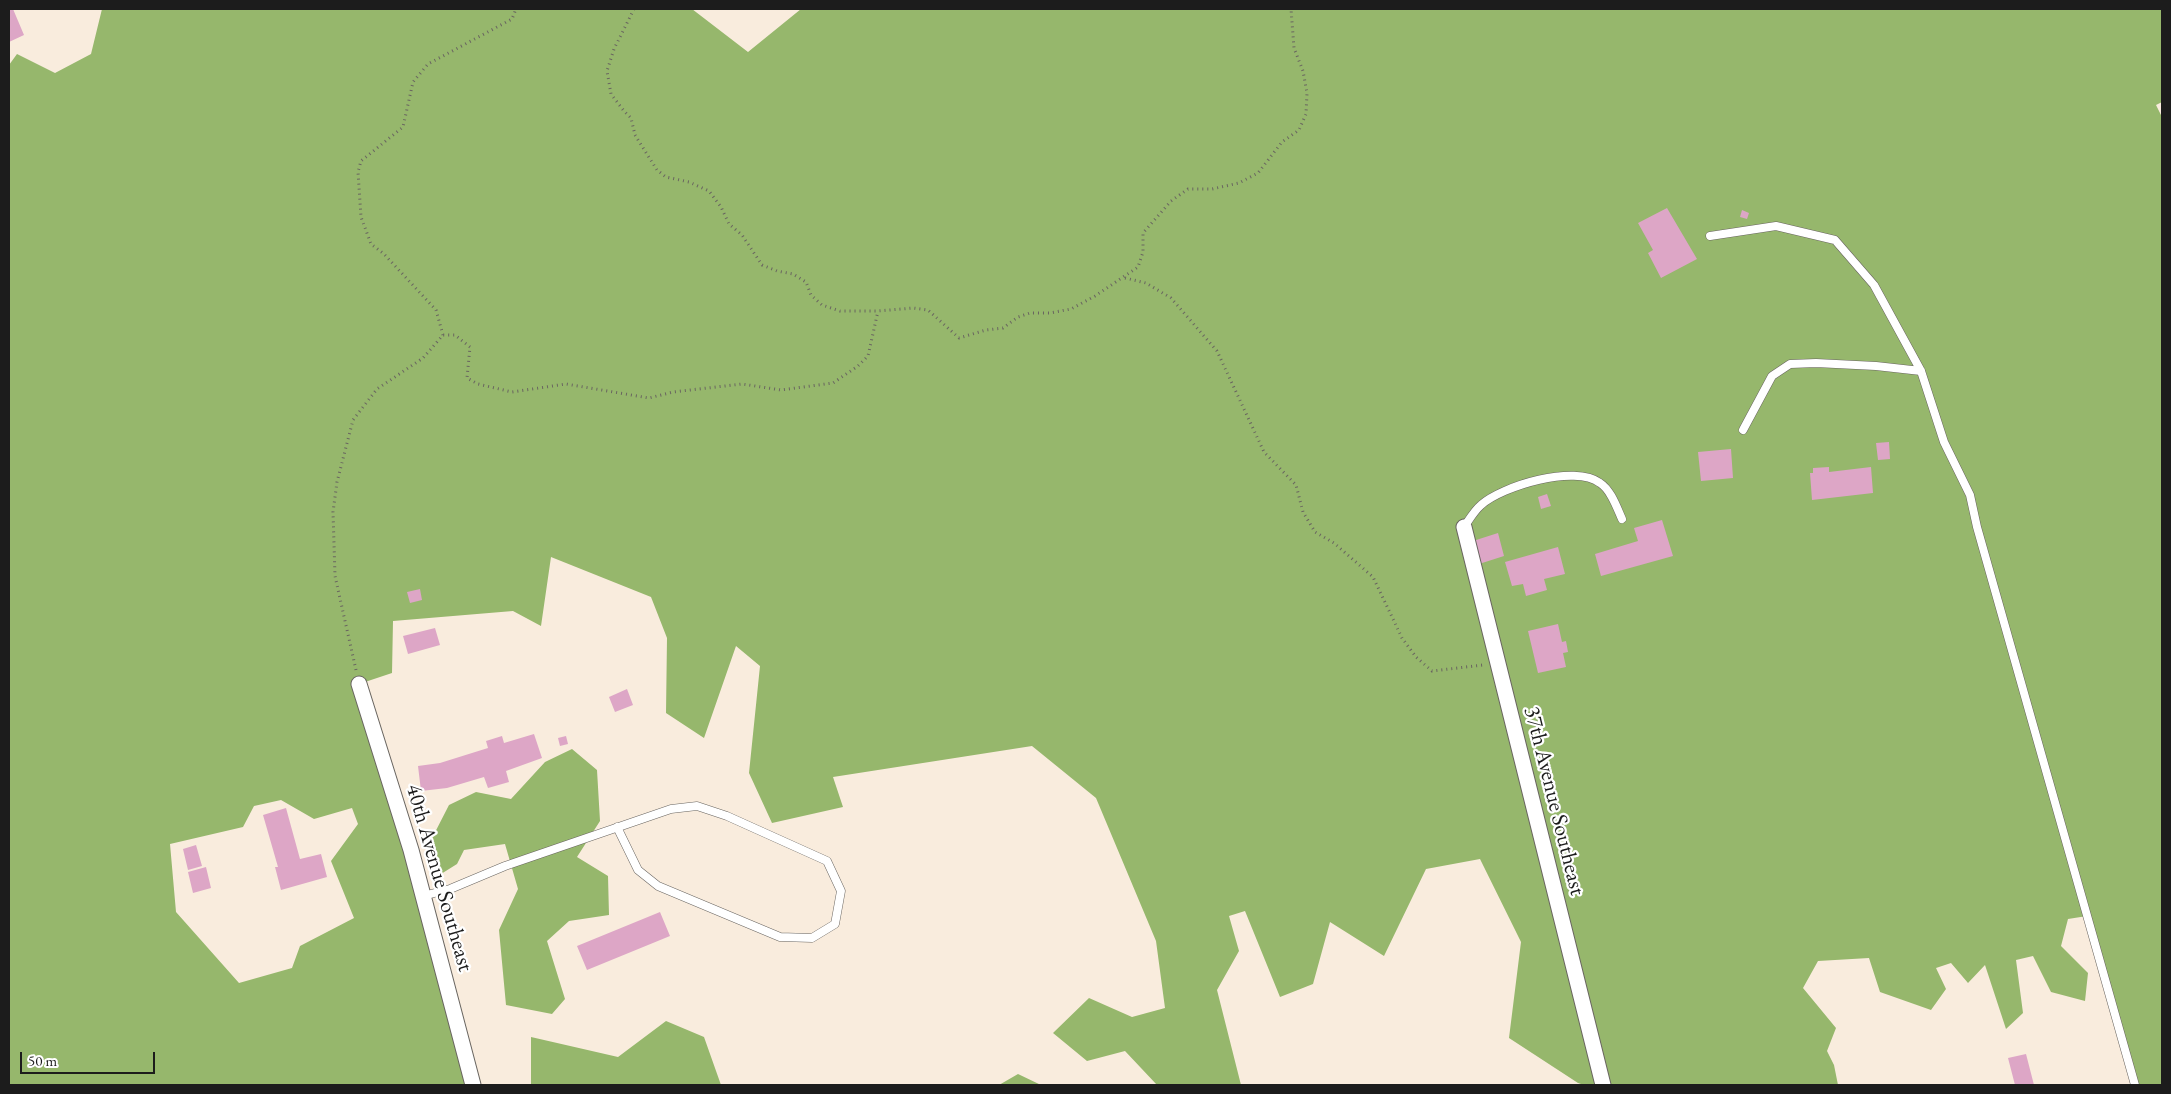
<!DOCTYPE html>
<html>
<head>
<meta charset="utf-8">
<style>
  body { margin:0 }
  #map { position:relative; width:2171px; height:1094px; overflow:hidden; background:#f9ecdd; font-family:"EB Garamond",serif }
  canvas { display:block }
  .frame { position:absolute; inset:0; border:10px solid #1c1c1c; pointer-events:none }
  .scale { position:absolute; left:20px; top:1052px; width:135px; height:22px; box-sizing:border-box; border:2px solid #1c1c1c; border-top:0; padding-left:6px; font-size:15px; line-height:18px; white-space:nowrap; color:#1c1c1c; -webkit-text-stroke:4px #fff; paint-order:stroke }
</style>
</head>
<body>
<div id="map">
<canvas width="2171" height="1094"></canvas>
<div class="frame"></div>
<div class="scale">50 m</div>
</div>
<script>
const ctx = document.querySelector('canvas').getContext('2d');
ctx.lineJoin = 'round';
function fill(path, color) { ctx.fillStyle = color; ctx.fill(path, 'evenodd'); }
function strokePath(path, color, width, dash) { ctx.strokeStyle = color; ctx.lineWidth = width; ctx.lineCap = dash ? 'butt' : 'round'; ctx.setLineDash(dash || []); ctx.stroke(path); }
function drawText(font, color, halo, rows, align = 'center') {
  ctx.font = font + ' "EB Garamond",serif'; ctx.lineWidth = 4.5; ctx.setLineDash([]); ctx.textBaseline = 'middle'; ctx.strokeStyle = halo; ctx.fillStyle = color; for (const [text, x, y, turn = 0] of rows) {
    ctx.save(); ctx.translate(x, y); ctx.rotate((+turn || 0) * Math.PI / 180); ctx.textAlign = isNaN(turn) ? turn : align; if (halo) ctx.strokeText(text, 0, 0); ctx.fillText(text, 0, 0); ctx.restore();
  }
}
fill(new Path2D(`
  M 102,9 L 692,9 L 748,52 L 801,9 L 2162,9 L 2162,102 L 2156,105 L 2162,117 L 2162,1085 L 2135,1085 L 2087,916 L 2068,919 L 2061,946 L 2088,973 L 2085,1001 L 2051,992 L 2033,956 L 2016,960 L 2023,1013 L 2006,1029 L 1985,965 L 1968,983 L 1951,963 L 1936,968 L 1946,989 L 1931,1010 L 1880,992 L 1869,958 L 1818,961 L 1803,988 L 1836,1028 L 1827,1051 L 1834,1065 L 1838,1085 L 1584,1085 L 1578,1083 L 1509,1038 L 1521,942 L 1480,859 L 1426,869 L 1384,956 L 1330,922 L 1313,984 L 1280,997 L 1245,911 L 1229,916 L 1239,951 L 1217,990 L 1241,1085 L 1157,1085 L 1125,1051 L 1087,1061 L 1053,1033 L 1089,998 L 1132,1017 L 1165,1008 L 1156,941 L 1096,798 L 1032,746 L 833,777 L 843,807 L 772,823 L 749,773 L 760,666 L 736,646 L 704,738 L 666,713 L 667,638 L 651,597 L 551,557 L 541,626 L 513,611 L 393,621 L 392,673 L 359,684 L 473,1085 L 9,1085 L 9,65 L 17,54 L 55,73 L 91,54 ZM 281,800 L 314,819 L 352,808 L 358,824 L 331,861 L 354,918 L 300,946 L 292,968 L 239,983 L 176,912 L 170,844 L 243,827 L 254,806 Z
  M 572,749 L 597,770 L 600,821 L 577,857 L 608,876 L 609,915 L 569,921 L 547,941 L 565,999 L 552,1014 L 506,1005 L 499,930 L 518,889 L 505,844 L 464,850 L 457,864 L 441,874 L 428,846 L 449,805 L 476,792 L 511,799 L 545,762 Z
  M 666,1021 L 704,1037 L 721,1085 L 531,1085 L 531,1037 L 618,1057 Z
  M 1018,1074 L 1041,1085 L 999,1085 Z`), '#96b76c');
fill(new Path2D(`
  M 9,9 L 13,9 L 24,35 L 9,42 Z
  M 1667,208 L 1697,259 L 1661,278 L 1648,253 L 1653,250 L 1638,223 Z
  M 1742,210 L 1749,213 L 1747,219 L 1740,217 Z
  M 1889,442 L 1890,459 L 1878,460 L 1876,443 Z
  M 1731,449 L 1733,478 L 1701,481 L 1698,452 Z
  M 1829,467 L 1829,472 L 1871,467 L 1873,493 L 1812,500 L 1810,473 L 1813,473 L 1813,468 Z
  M 1547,494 L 1551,506 L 1541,509 L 1538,497 Z
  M 1662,520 L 1673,556 L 1601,576 L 1595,554 L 1638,541 L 1634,528 Z
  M 1498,533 L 1504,556 L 1479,564 L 1473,541 Z
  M 1558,547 L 1565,574 L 1544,579 L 1547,590 L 1526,596 L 1523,584 L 1512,586 L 1505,562 Z
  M 420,589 L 422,600 L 410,603 L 407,592 Z
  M 1558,624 L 1562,642 L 1566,641 L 1568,652 L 1563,653 L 1566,667 L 1538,673 L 1528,631 Z
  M 435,628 L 440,645 L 408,654 L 403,636 Z
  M 627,689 L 633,705 L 615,712 L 609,697 Z
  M 534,734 L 542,758 L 506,771 L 509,782 L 488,788 L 484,777 L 447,788 L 421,791 L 418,766 L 440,763 L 488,748 L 486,741 L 502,736 L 504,743 Z
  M 566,736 L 568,744 L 560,746 L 558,738 Z
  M 286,808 L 300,859 L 321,854 L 327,877 L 281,890 L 275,867 L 278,867 L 263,815 Z
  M 196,845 L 202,866 L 188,870 L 183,849 Z
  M 206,867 L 211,888 L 193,893 L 188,872 Z
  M 660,912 L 670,936 L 587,970 L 577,946 Z
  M 2026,1054 L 2034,1085 L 2015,1085 L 2008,1058 Z`), '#dda6c6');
const lane = new Path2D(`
  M 1710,236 L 1776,226 L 1835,240 L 1874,285 L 1921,371 L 1944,442 L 1970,495 L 1977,527 L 2135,1085
  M 1743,430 L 1772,376 L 1790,364 L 1816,363 L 1876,366 L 1921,371
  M 1464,527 C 1469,520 1474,511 1481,505 C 1502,486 1575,464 1600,483 C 1611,490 1617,508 1622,519
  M 423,896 L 450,889 L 505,866 L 671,809 L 697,806 L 727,816 L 827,861 L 841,891 L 835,924 L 812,938 L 780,937 L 658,886 L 638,870 L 617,827`);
const street = new Path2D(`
  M 1464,527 L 1603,1085
  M 359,684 L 411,850 L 473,1085`);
strokePath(lane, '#696560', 9);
strokePath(street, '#696560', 17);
strokePath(new Path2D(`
  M 634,9 L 614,49 L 607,71 L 611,94 L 624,111 L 631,118 L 635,135 L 657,170 L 666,177 L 689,182 L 709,191 L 721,207 L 729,224 L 742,235 L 762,265 L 777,271 L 793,274 L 806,282 L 811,295 L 822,305 L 840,311 L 878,311 L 913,308 L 928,310 L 959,338 L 986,330 L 1003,328 L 1018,317 L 1030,313 L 1050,313 L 1071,309 L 1095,296 L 1138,267 L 1143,252 L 1143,233 L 1171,201 L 1188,189 L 1212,189 L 1239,183 L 1258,173 L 1282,142 L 1299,130 L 1306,114 L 1307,93 L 1303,71 L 1294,48 L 1291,9
  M 1125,278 L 1146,283 L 1171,298 L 1217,351 L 1264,452 L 1296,485 L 1303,512 L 1315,532 L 1334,543 L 1373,577 L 1402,638 L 1416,657 L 1432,671 L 1483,665
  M 443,335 L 436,310 L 384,254 L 371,244 L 361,217 L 358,172 L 361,161 L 403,127 L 413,82 L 428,64 L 512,19 L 516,9
  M 356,670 L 335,576 L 333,512 L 337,482 L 353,420 L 377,389 L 423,358 L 443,335 L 455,335 L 470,347 L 467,378 L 478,384 L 512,392 L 566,384 L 649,398 L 673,392 L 742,384 L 781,390 L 833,383 L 858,366 L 868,356 L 878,311`), '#696560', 3, [1, 4]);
strokePath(lane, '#fff', 8);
strokePath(street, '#fff', 15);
drawText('22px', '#1c1c1c', '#fff', [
  ["37th Avenue Southeast",1554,801,76],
  ["40th Avenue Southeast",439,878,74]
]);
</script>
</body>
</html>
